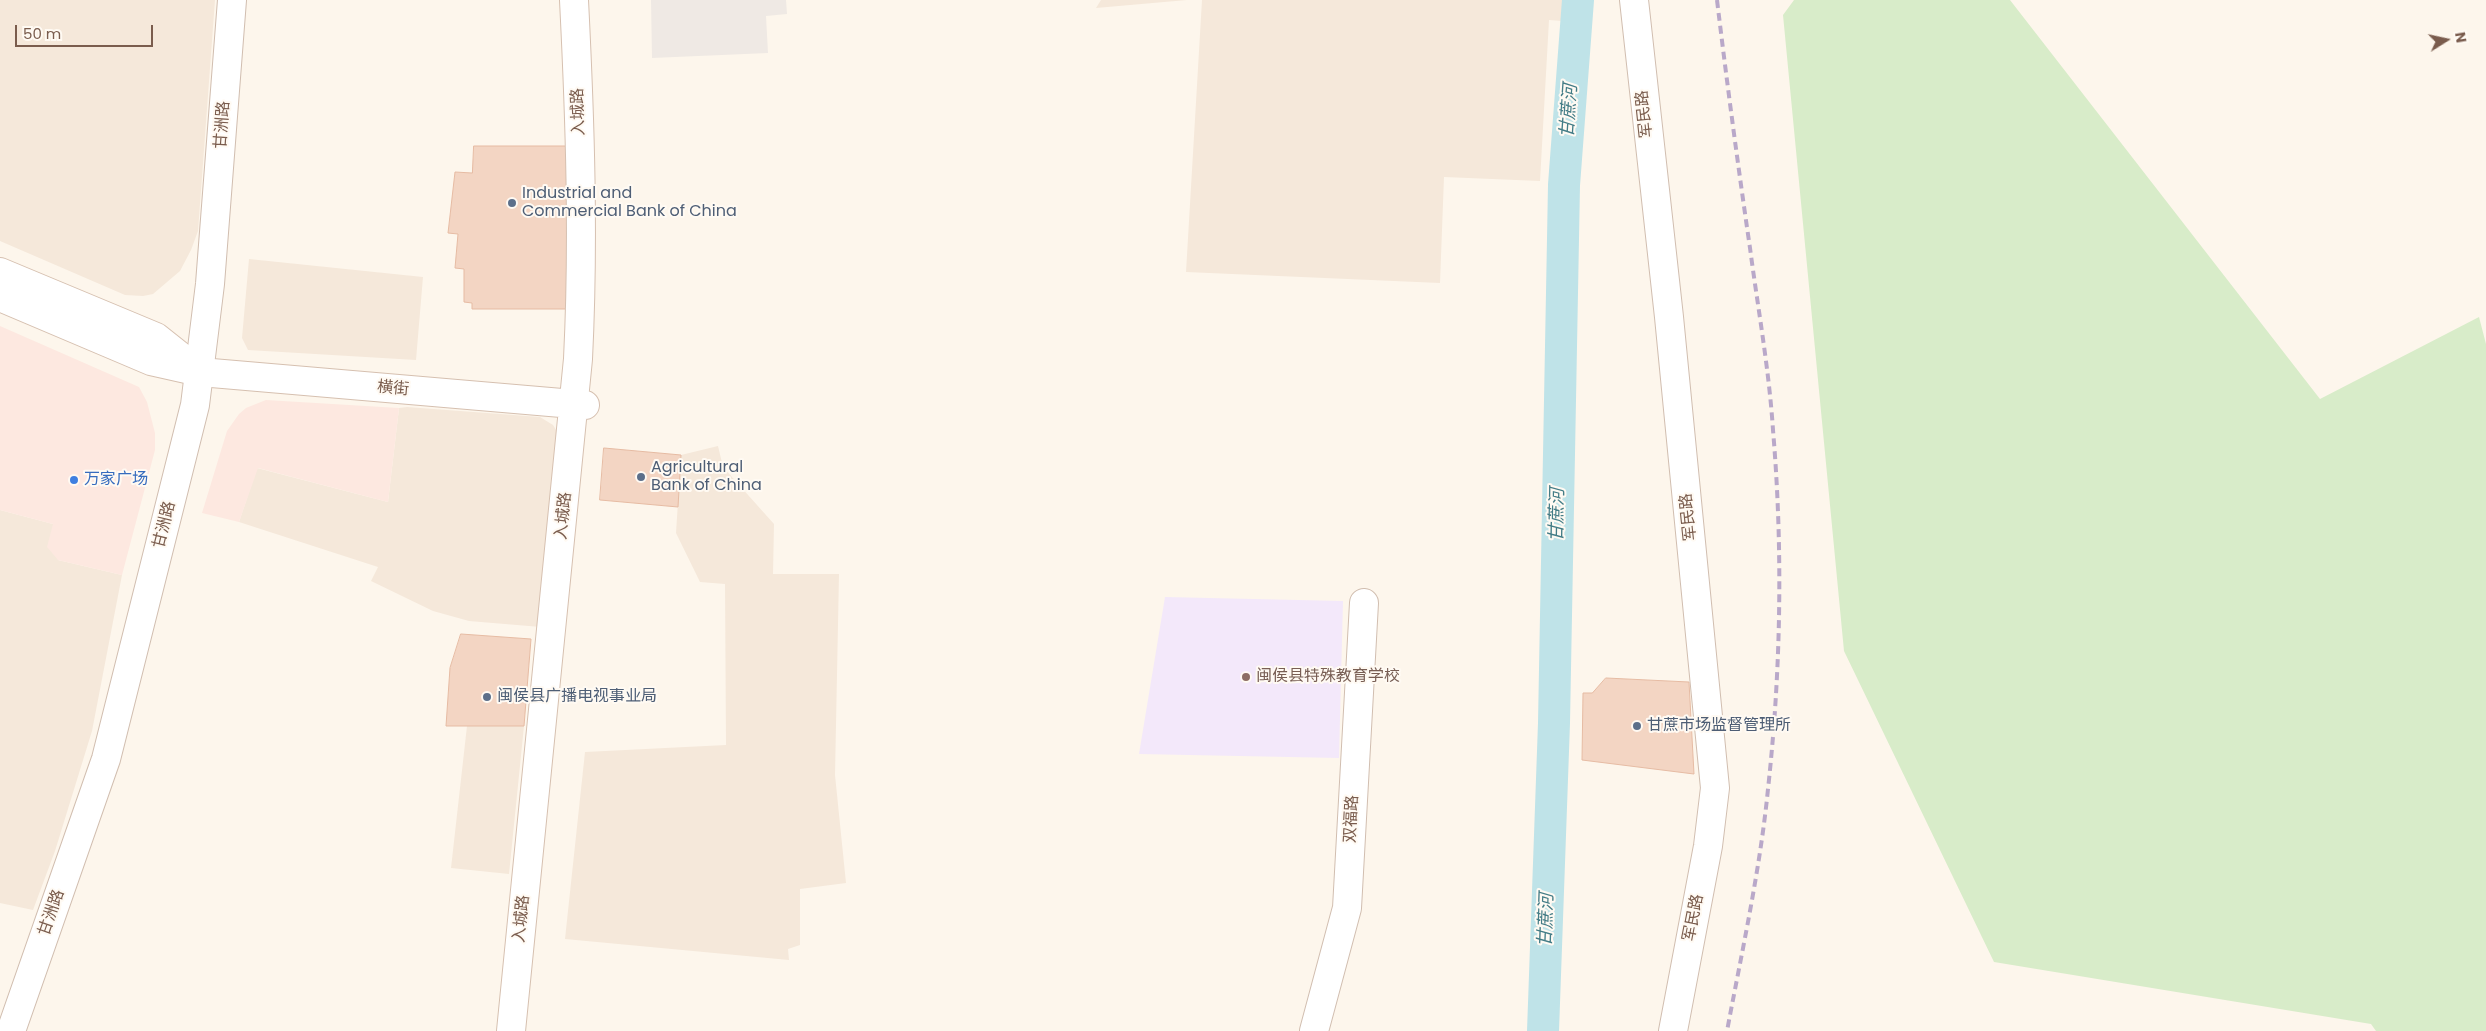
<!DOCTYPE html>
<html>
<head>
<meta charset="utf-8">
<style>
  body { margin:0 }
  #map { position:relative; width:2486px; height:1031px; overflow:hidden; background:#fdf6ec; font-family:Poppins,sans-serif }
  canvas { display:block }
  .north { position:absolute; left:2421px; top:15px; width:50px; height:50px; -webkit-text-stroke:4px #fffaf3; paint-order:stroke; rotate:80deg; font-size:14px; font-weight:700; line-height:20px; text-align:center; color:#7a5c4d }
  .north::after { content:''; display:block; margin:auto; width:18px; height:22px; background:#7a5c4d; clip-path:polygon(50% 0,100% 100%,50% 72%,0 100%) }
  .scale { position:absolute; left:15px; top:25px; width:138px; height:22px; box-sizing:border-box; border:2px solid #7a5c4d; border-top:0; padding-left:6px; font-size:15px; line-height:18px; white-space:nowrap; color:#7a5c4d; -webkit-text-stroke:4px #fffaf3; paint-order:stroke }
</style>
</head>
<body>
<div id="map">
<canvas width="2486" height="1031"></canvas>
<div class="north">N</div>
<div class="scale">50 m</div>
</div>
<script>
const ctx = document.querySelector('canvas').getContext('2d');
ctx.lineJoin = 'round';
function fill(path, color) { ctx.fillStyle = color; ctx.fill(path, 'evenodd'); }
function strokePath(path, color, width, dash) { ctx.strokeStyle = color; ctx.lineWidth = width; ctx.lineCap = dash ? 'butt' : 'round'; ctx.setLineDash(dash || []); ctx.stroke(path); }
function drawText(font, color, halo, rows, align = 'center') {
  ctx.font = font + ' Poppins,"Noto Sans SC",sans-serif'; ctx.lineWidth = 4; ctx.setLineDash([]); ctx.textBaseline = 'middle'; ctx.strokeStyle = halo; ctx.fillStyle = color; for (const [text, x, y, turn = 0] of rows) {
    ctx.save(); ctx.translate(x, y); ctx.rotate((+turn || 0) * Math.PI / 180); ctx.textAlign = isNaN(turn) ? turn : align; if (halo) ctx.strokeText(text, 0, 0); ctx.fillText(text, 0, 0); ctx.restore();
  }
}
fill(new Path2D(`
  M 0,0 L 215,0 L 198,231 L 191,250 L 180,271 L 153,294 L 143,296 L 125,295 L 0,241 Z
  M 1101,0 L 1187,0 L 1096,8 Z
  M 1202,0 L 1564,0 L 1563,21 L 1549,20 L 1540,181 L 1444,177 L 1440,283 L 1186,272 Z
  M 249,259 L 423,277 L 416,360 L 248,350 L 242,338 Z
  M 407,407 L 540,417 L 553,425 L 558,433 L 541,627 L 469,621 L 433,611 L 371,581 L 378,567 L 239,522 L 257,468 L 388,502 L 399,408 Z
  M 718,446 L 723,467 L 774,524 L 773,574 L 839,574 L 835,775 L 846,883 L 800,889 L 800,945 L 788,949 L 789,960 L 565,939 L 585,752 L 726,745 L 725,584 L 700,582 L 676,533 L 681,455 Z
  M 0,510 L 53,524 L 58,560 L 122,575 L 92,731 L 55,851 L 33,910 L 0,903 Z
  M 467,726 L 524,726 L 509,874 L 451,868 Z`), '#f5e8da');
fill(new Path2D(`
  M 0,326 L 139,387 L 147,402 L 155,433 L 155,450 L 122,575 L 58,560 L 47,547 L 53,524 L 0,510 Z
  M 266,400 L 399,408 L 388,502 L 258,468 L 239,522 L 202,513 L 227,431 L 239,414 L 246,408 Z`), '#fde8e0');
fill(new Path2D(`
  M 651,0 L 786,0 L 787,14 L 766,16 L 768,53 L 652,58 Z`), '#efe9e4');
fill(new Path2D(`
  M 1165,597 L 1343,601 L 1339,758 L 1139,754 Z`), '#f3e8fa');
fill(new Path2D(`
  M 1794,0 L 2010,0 L 2320,399 L 2479,317 L 2486,344 L 2486,1031 L 2376,1031 L 2371,1024 L 1994,962 L 1844,651 L 1783,15 Z`), '#d8ecc9');
strokePath(new Path2D(`
  M 1543,1031 L 1554,723 L 1564,185 L 1578,0`), '#bfe3e8', 32);
const building = new Path2D(`
  M 474,146 L 572,146 L 573,309 L 472,309 L 472,303 L 464,302 L 464,269 L 455,268 L 458,234 L 448,233 L 455,172 L 472,173 Z
  M 604,448 L 681,455 L 678,507 L 600,500 Z
  M 461,634 L 531,639 L 524,726 L 446,726 L 450,668 Z
  M 1606,678 L 1689,682 L 1694,774 L 1582,760 L 1583,693 L 1592,693 Z`);
fill(building, '#f3d5c3');
strokePath(building, '#e6bba3', 1);
const tertiary = new Path2D(`
  M 1634,0 L 1669,317 L 1715,788 L 1708,846 L 1673,1031
  M 11,1031 L 106,759 L 195,405 L 210,284 L 232,0
  M 1314,1031 L 1347,908 L 1364,603`);
const secondary = new Path2D(`
  M 0,272 L 156,337 L 195,368
  M 0,297 L 151,361 L 200,372 L 585,405
  M 511,1031 L 578,359 C 584,239 580,119 574,0`);
strokePath(tertiary, '#d1beb0', 30);
strokePath(secondary, '#d6c0b0', 30);
strokePath(tertiary, '#fff', 28);
strokePath(secondary, '#fff', 28);
strokePath(new Path2D(`
  M 1717,0 C 1727,83 1738,166 1750,248 C 1758,309 1769,369 1773,430 C 1783,549 1781,670 1768,789 C 1760,870 1742,951 1727,1031`), '#b9a8c9', 4, [8, 5]);
for (const [x, y, r, color] of [
  [512,203,5,"#5c6f8a"],
  [641,477,5,"#5c6f8a"],
  [74,480,5,"#3f7fe0"],
  [1246,677,5,"#8d6e63"],
  [487,697,5,"#5c6f8a"],
  [1637,726,5,"#5c6f8a"]
]) { const dot = new Path2D(); dot.arc(x, y, r, 0, 2 * Math.PI); ctx.fillStyle = color; ctx.fill(dot); strokePath(dot, '#fffaf3', 2); }
drawText('16px', '#7a5c4d', '#fffaf3', [
  ["入城路",579,112,-92],
  ["军民路",1645,114,-96],
  ["甘洲路",223,125,-86],
  ["横街",393,389,5],
  ["入城路",564,516,-84],
  ["军民路",1689,517,-96],
  ["甘洲路",165,525,-76],
  ["双福路",1352,819,-87],
  ["甘洲路",52,913,-71],
  ["军民路",1694,918,-79],
  ["入城路",522,919,-84]
]);
drawText('16px', '#4e5e75', '#fffaf3', [
  ["Industrial and",522,194],
  ["Commercial Bank of China",522,212],
  ["Agricultural",651,468],
  ["Bank of China",651,486],
  ["闽侯县广播电视事业局",497,697],
  ["甘蔗市场监督管理所",1647,726]
], 'left');
drawText('16px', '#366cbe', '#fffaf3', [
  ["万家广场",84,480]
], 'left');
drawText('16px', '#785e54', '#fffaf3', [
  ["闽侯县特殊教育学校",1256,677]
], 'left');
drawText('italic 18px', '#437c86', '#fffaf3', [
  ["甘蔗河",1570,111,-86],
  ["甘蔗河",1558,515,-89],
  ["甘蔗河",1547,920,-88]
]);
</script>
</body>
</html>
